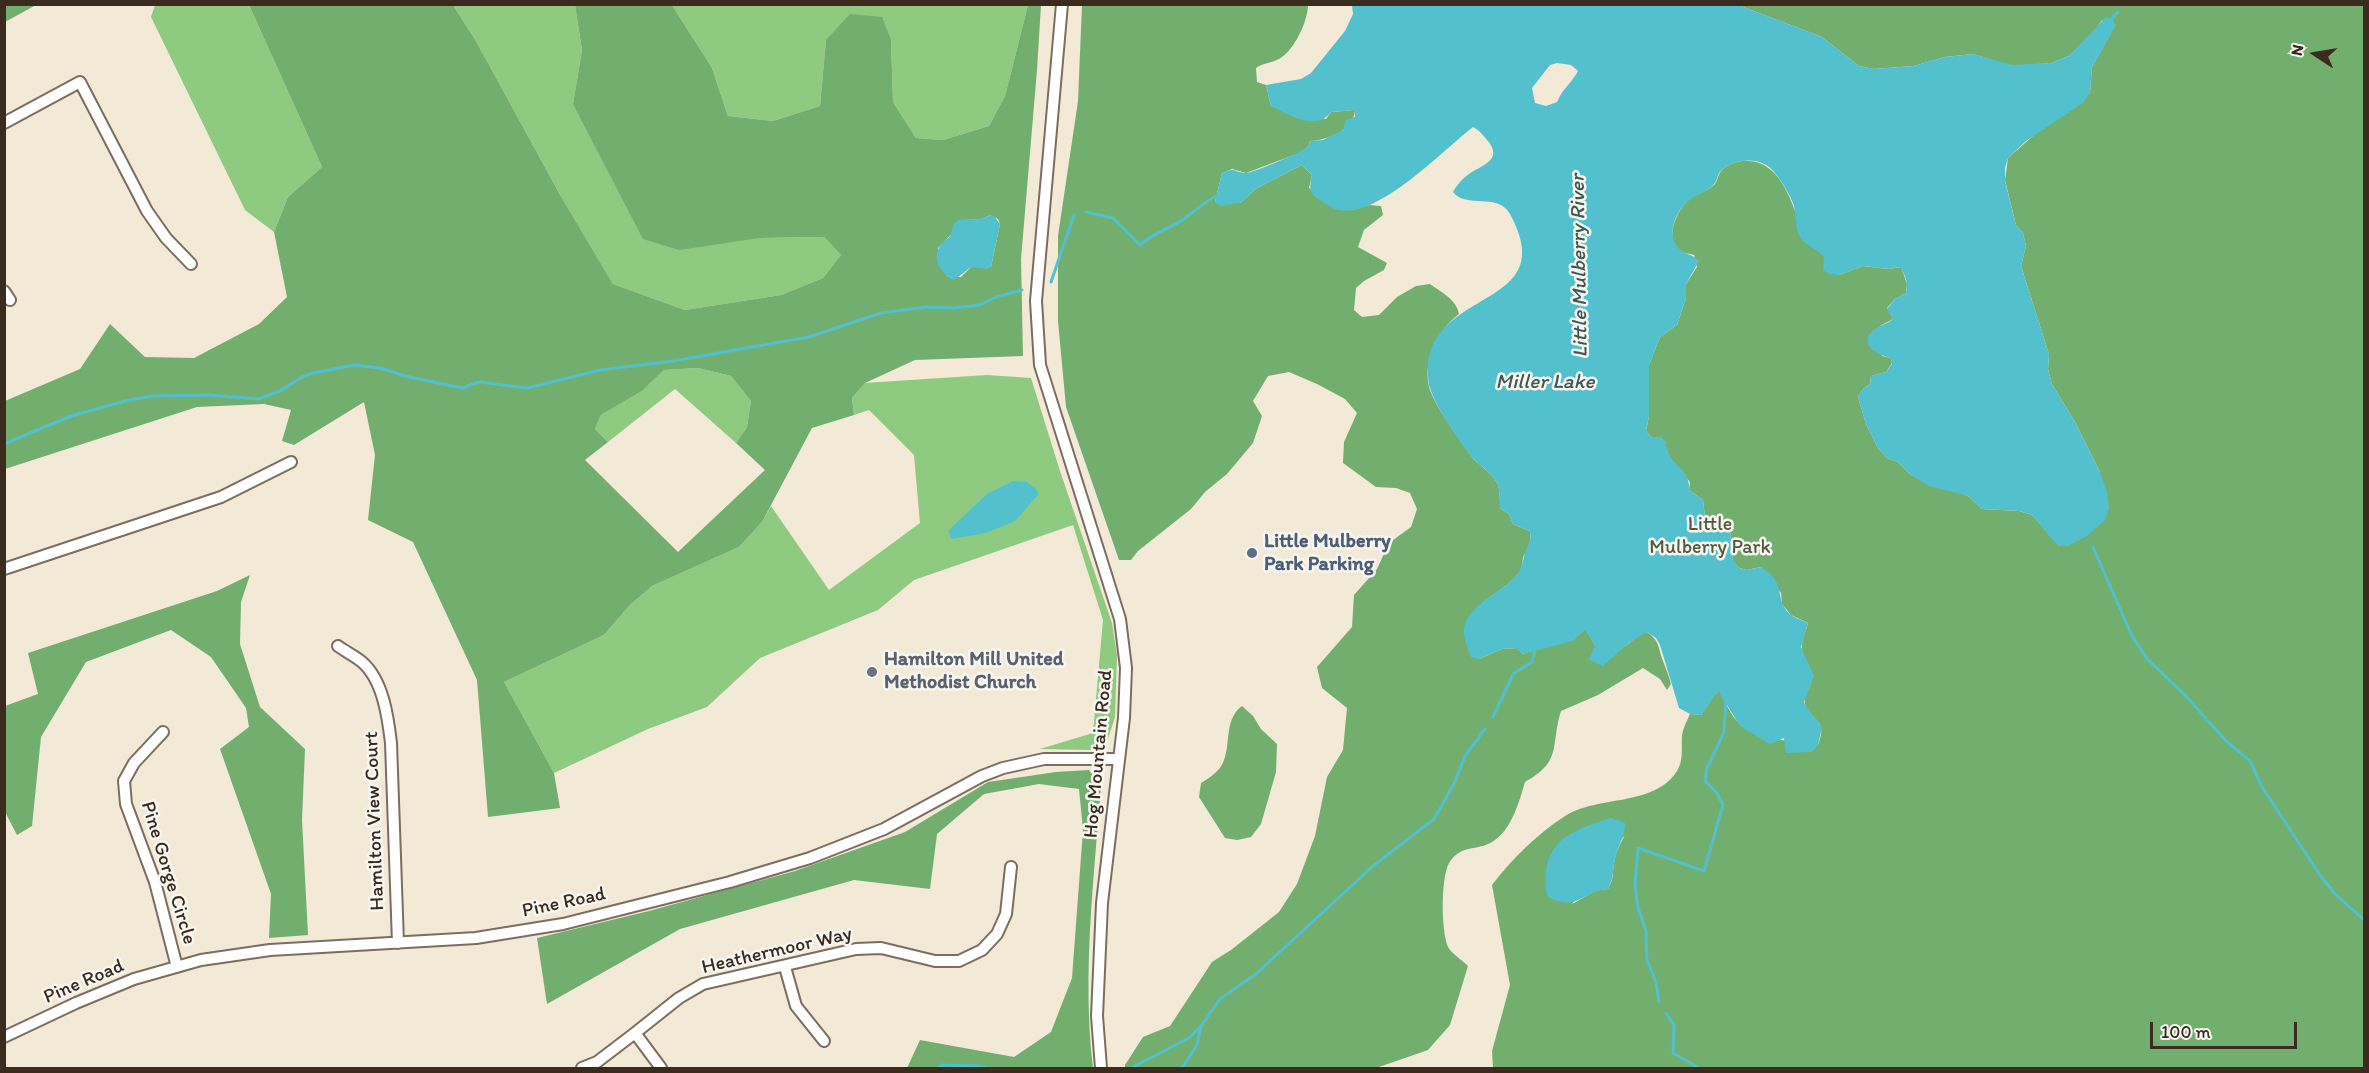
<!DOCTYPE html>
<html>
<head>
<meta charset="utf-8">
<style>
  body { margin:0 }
  #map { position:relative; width:2369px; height:1073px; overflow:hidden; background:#f3e9d7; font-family:Itim,sans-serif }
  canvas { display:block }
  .frame { position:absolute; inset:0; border:6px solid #3b2a1e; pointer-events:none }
  .north { position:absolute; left:2285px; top:24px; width:60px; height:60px; -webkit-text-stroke:4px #f6f6f2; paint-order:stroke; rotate:282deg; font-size:16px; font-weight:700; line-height:24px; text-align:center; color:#3b2a1e }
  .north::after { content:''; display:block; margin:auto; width:21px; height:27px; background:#3b2a1e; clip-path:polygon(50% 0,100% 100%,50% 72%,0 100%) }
  .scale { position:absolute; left:2150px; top:1022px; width:147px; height:27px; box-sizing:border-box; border:3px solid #3b2a1e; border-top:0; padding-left:8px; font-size:18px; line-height:21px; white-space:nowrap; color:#3b2a1e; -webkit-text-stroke:4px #f6f6f2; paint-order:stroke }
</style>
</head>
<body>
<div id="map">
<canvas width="2369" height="1073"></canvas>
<div class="frame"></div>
<div class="north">N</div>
<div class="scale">100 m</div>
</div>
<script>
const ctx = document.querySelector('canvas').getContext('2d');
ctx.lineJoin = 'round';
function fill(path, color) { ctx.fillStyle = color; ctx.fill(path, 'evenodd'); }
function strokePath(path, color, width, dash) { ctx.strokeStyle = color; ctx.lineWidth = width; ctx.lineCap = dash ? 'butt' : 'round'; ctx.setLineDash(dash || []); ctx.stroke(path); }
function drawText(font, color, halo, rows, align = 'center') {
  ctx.font = font + ' Itim,sans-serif'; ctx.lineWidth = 5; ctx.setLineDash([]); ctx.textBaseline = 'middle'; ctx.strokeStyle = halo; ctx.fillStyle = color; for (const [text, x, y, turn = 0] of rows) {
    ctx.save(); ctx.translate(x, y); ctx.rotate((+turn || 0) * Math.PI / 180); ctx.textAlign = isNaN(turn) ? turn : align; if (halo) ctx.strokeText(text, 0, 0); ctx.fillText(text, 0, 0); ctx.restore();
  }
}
fill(new Path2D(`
  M 155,5 L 249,5 L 322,167 L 288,197 L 274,232 L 245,210 L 151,17 Z
  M 453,5 L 575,5 L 582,50 L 573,104 L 759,238 L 824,237 L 841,255 L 823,278 L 781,295 L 685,310 L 613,284 L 559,193 L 476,41 Z
  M 672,5 L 1028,5 L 1005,96 L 989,126 L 943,140 L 916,138 L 893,102 L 891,41 L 826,40 L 820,106 L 773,121 L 728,116 L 712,68 Z
  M 698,368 L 731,376 L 751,401 L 747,427 L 736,443 L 675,389 L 608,442 L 595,429 L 601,415 L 642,391 L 664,370 Z
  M 987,375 L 1031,378 L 1060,471 L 1112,623 L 1117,655 L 1115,717 L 1106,745 L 1090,750 L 1040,749 L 1093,733 L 1103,620 L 1073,525 L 914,580 L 878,610 L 760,658 L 707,707 L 648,729 L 554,773 L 504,682 L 604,635 L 630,605 L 652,586 L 739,547 L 762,522 L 771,506 L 829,590 L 920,523 L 914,455 L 869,410 L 854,415 L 852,398 L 865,383 Z`), '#8eca7f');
fill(new Path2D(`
  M 5,4 L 36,4 L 36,5 L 5,22 Z
  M 249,5 L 453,5 L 476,41 L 559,193 L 613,284 L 685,310 L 781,295 L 823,278 L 841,255 L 824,237 L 759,238 L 679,250 L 643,239 L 573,104 L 582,50 L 575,5 L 672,5 L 712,68 L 728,116 L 773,121 L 820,106 L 826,40 L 850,14 L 882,17 L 891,40 L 893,102 L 916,138 L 943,140 L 989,126 L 1005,96 L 1028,5 L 1041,5 L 1037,70 L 1021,259 L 1023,356 L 915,360 L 865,383 L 852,398 L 854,415 L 812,428 L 762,522 L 739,547 L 652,586 L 630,605 L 604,635 L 504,682 L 554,773 L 560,808 L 488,817 L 477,680 L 413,542 L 368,520 L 375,455 L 364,402 L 294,445 L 282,441 L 291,410 L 264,404 L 197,407 L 5,469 L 5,401 L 80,369 L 110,324 L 145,357 L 194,358 L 259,324 L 287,297 L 274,232 L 288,197 L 322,167 ZM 990,215 L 998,219 L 1000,224 L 991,267 L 971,267 L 961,277 L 948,277 L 938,263 L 938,248 L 966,219 L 980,220 ZM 698,368 L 731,376 L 751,401 L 747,427 L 736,443 L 765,470 L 678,552 L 585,460 L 608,442 L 595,429 L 601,415 L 642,391 L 664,370 Z
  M 1082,5 L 1308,5 C 1308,21 1294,51 1279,59 C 1271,63 1263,63 1256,68 L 1257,82 L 1266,85 L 1271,106 L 1326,119 L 1331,112 L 1355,110 C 1354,130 1328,140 1310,141 L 1308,147 L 1299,153 L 1246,173 L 1232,169 L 1222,173 L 1215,202 L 1240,203 L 1257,188 L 1302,165 L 1312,175 L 1309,188 L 1353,210 L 1369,205 L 1381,206 L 1383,215 L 1364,230 L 1358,247 L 1387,263 L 1384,270 L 1364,281 L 1356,288 L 1354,310 L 1362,317 L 1379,315 L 1397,297 L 1416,286 L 1430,284 C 1441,292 1457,300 1459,314 C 1438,330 1423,359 1429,387 C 1433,403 1462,444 1473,458 C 1480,466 1494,474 1498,485 C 1500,492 1500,500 1500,508 L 1509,514 L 1513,524 L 1530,531 C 1531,540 1530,545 1525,553 C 1522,558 1523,565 1520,571 C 1513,583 1491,595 1480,605 L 1479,659 L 1502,649 L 1517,648 L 1523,654 L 1585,629 L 1595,645 L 1618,652 L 1639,635 L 1647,632 C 1660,641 1658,648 1663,661 C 1666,669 1669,676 1671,684 L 1667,690 L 1660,679 L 1643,668 L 1598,695 L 1561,711 C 1550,746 1563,761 1525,782 C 1519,802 1512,830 1492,842 C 1477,851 1464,844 1451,860 C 1440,873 1441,931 1448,947 C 1451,953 1462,960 1468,966 L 1450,1025 L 1428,1050 L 1376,1068 L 1125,1068 L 1125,1065 L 1143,1037 L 1170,1026 L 1212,962 L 1231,950 L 1279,912 L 1297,884 L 1315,836 L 1327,777 L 1343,750 L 1347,708 L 1322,688 L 1317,667 L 1352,627 L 1354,595 L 1377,569 L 1389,543 L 1411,527 L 1417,509 L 1410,493 L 1396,488 L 1376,487 L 1343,463 L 1344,442 L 1357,413 L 1345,399 L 1317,384 L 1289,372 L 1268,376 L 1253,401 L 1262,416 L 1253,443 L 1227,474 L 1205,492 L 1191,509 L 1138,551 L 1131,560 L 1119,560 L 1066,407 L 1058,321 L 1058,236 L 1078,101 Z
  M 1738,5 L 2364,5 L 2364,1068 L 1493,1068 L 1492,1051 L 1510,985 L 1492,885 C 1512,859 1537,834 1565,816 C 1598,795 1654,807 1677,771 C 1684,760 1681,747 1682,735 C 1683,728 1687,721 1690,714 L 1701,715 C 1708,706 1710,699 1719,691 C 1726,702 1730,715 1739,723 C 1754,740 1796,741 1818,745 C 1829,716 1810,723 1805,704 C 1803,695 1810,690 1811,682 C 1813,665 1801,659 1802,646 C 1802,639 1806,631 1808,623 L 1791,615 L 1782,604 L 1781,593 L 1761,567 L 1747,570 L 1739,568 L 1733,561 L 1730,530 L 1724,525 L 1705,517 L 1703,500 L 1689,490 L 1690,482 L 1671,460 L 1661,437 L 1651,437 L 1646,431 L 1649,416 L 1649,365 L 1660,337 L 1677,325 L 1686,298 L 1686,284 L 1697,267 L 1694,255 C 1690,254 1684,253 1681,251 C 1663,239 1677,209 1690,199 C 1697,194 1708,191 1714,185 C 1718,181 1718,173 1723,169 C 1730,164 1739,160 1748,161 C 1786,162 1795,216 1807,244 L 1818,249 L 1839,275 L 1863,266 L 1888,269 L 1901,267 L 1907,284 L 1906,293 L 1895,299 L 1887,308 L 1893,319 L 1880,326 L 1882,356 L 1891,358 L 1892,363 L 1886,372 L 1871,376 L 1870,384 L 1863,389 L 1858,397 L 1866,424 L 1878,448 L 1887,458 L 1898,462 L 1911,475 L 1968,496 L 1982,509 L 2019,511 L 2032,515 L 2059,546 L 2100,472 L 2075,422 L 2052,384 L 2048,369 L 2049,354 L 2021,266 L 2026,246 L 2023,233 L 2016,225 L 2005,180 L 2008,158 L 2042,128 L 2082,103 L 2090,92 L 2092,67 L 2111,33 L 2102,20 L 2094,32 L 2069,56 L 2051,63 L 2012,66 L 1973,54 L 1945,57 L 1914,66 L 1874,69 L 1859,66 L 1822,37 ZM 1625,835 C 1620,844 1615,853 1614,864 C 1612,875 1614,879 1608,889 L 1597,890 L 1572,904 Z
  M 250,575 L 241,602 L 240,644 L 260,707 L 305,749 L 302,820 L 308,935 L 269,938 L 271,894 L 220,749 L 249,727 L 246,708 L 211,657 L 171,630 L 86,662 L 41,737 L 32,826 L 17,835 L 5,812 L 5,706 L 38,694 L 28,653 L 217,591 Z
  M 1242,706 L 1253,716 L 1261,729 L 1277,744 L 1276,772 L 1261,824 L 1251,837 L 1237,840 L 1225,838 L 1199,797 L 1201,783 C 1208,779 1215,774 1220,768 C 1233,750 1222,720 1242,706 Z
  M 1089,770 L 1101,786 C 1094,879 1082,975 1093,1068 L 907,1068 L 920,1040 L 1014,1057 L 1051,1032 L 1072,978 L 1083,830 L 1079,789 L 1039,784 L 984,794 L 937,834 L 930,889 L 854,880 L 680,929 L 547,1004 L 537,938 L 649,911 L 795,871 L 905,832 L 988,782 L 1056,772 Z`), '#72ae6e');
fill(new Path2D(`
  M 1352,5 L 1738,5 L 1822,37 L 1859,66 L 1874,69 L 1914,66 L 1945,57 L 1973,54 L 2012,65 L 2051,63 L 2069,56 L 2106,17 L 2111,18 L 2116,25 L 2092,67 L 2090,92 L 2083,103 L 2026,141 L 2008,158 L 2005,168 L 2005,181 L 2016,225 L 2023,233 L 2026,246 L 2021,266 L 2049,354 L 2048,369 L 2052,384 L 2075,422 L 2100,472 L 2107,492 L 2109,508 L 2105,520 L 2087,536 L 2068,546 L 2058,546 L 2032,515 L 2019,511 L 1982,509 L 1968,496 L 1929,486 L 1911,475 L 1898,462 L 1887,458 L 1878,448 L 1866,424 L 1858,397 L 1863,389 L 1870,384 L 1871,376 L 1886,372 L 1892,364 L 1891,358 C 1880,356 1859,346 1871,332 C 1877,326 1886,325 1893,319 L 1887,309 L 1895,299 L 1906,293 C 1908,283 1906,276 1900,267 L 1888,269 L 1863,266 L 1839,275 L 1829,274 L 1823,270 L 1824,257 C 1817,248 1806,247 1800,237 C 1795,231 1796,215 1794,206 C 1791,196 1776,170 1766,165 C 1752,157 1731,160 1720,172 C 1717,176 1717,181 1714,184 C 1709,191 1698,194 1691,199 C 1678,208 1668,227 1675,243 C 1679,254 1692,253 1699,261 L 1686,284 L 1686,298 L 1677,325 L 1660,337 L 1649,365 L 1649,416 L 1646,431 L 1651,437 L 1661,437 L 1666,442 C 1666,466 1691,466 1689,490 L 1703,500 L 1705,517 L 1724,525 L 1730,530 L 1733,560 L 1739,568 L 1747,570 L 1761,567 C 1788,583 1773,599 1790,614 C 1795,618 1802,620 1808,623 L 1801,647 L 1814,676 L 1804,702 C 1808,712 1816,717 1822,727 L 1818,745 L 1812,752 L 1786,753 L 1784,738 L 1770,744 L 1740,726 L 1719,692 C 1710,699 1708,707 1701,715 L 1690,714 L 1679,708 L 1660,645 L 1656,638 L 1647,632 L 1630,642 L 1603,666 L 1589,660 L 1595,645 L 1585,630 L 1573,641 L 1523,654 L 1516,648 L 1502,649 L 1479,659 L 1471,657 C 1469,651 1465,642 1464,635 C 1462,603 1508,593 1520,570 C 1522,566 1523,561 1524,557 C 1526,545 1532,546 1530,531 L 1513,524 L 1509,514 L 1500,508 C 1500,500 1500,492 1498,485 C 1494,474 1481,467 1473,458 C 1461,444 1435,406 1430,388 C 1428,384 1428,376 1428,370 C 1430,286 1562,310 1510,214 C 1498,192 1466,209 1453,192 C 1456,186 1463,178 1469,174 C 1480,166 1505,160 1487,140 C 1483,135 1479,130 1473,127 C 1443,150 1378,219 1338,210 C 1333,209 1327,204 1322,201 C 1309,194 1309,189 1312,175 L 1302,165 L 1257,188 L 1240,203 L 1220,206 L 1215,202 L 1222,173 C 1235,167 1233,172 1245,173 C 1254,173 1299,153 1308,147 L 1310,141 L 1323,140 L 1343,130 L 1346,120 L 1355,117 L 1355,110 L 1331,112 C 1316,132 1289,115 1271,106 L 1266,85 L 1301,79 L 1311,73 L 1345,31 L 1353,14 ZM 1557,63 L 1571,65 L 1578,71 C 1571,84 1563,88 1557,102 L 1546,106 L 1535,103 L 1532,88 L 1550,65 Z
  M 990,215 L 994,216 L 1000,224 L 991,267 L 986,269 L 971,267 L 954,280 C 942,275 931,259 940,246 C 942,242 947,240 950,236 C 953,231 952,223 959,220 C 969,216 974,224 990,215 Z
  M 1013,481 L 1027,482 L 1037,490 L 1038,495 L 1015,521 L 986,533 L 952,539 L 948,531 L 987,494 Z
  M 1611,818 L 1625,823 C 1625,835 1621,840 1617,851 C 1612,865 1615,877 1608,889 C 1581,892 1576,913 1547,896 C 1539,844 1567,831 1611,818 Z`), '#53c0cd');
strokePath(new Path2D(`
  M 2109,22 L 2118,12
  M 1086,212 L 1113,218 L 1140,245 C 1153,234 1167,229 1181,221 C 1194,212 1205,201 1220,194
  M 1051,282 L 1074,215
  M 4,444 L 71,416 L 129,400 L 153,396 L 208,395 L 259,399 L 280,391 L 302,377 L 313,373 L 354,365 L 380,368 L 405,376 L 462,388 L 479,382 L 527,388 L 600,370 L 673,361 L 809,337 L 881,313 L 926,307 L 954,308 L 980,305 L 996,297 L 1022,290
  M 2093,547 L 2132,636 L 2148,660 L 2184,694 L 2226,741 L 2250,761 L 2262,787 L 2320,875 L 2335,894 L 2364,920
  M 1493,717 L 1513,674 L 1532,662 L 1535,651
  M 1659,1002 L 1656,982 L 1647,960 L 1646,931 L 1638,908 L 1635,885 L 1638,848 L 1704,871 L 1723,805 L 1717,793 L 1705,781 L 1707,768 L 1724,732 L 1726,698
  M 1666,1013 L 1674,1025 L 1673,1053 L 1699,1068
  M 1133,1067 L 1189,1038 L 1201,1026 L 1220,999 L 1256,974 L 1373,866 L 1434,819 L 1455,782 L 1465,756 L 1485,729
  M 938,1068 L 942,1065 L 978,1066 L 986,1068
  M 1182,1068 L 1197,1045 L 1201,1027`), '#53c0cd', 3);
const minor = new Path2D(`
  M 1062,4 L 1036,301 L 1040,365 L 1120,619 L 1126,668 L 1124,718 L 1102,903 L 1097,1016 L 1101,1068
  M 4,123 L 80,82 L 147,211 L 166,238 L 191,264
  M 4,291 L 10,300
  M 4,569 L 221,497 L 291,462
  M 338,646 C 346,652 355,656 362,662 C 383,680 388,717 391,743 L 398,943
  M 163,732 L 134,763 L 124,781 L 126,804 L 155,882 L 177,967
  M 785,967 L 796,1006 L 824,1041
  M 635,1033 L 661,1068
  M 4,1037 L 76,1003 L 134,979 L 201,960 L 270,950 L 476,938 L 563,924 L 730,882 L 810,858 L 884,829 L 982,776 L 1003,768 L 1044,759 L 1119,759
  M 582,1068 L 597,1062 L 635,1033 L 679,998 L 703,984 L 856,949 L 881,948 L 935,961 L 959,961 L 982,950 L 997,934 L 1006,914 L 1011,867`);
strokePath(minor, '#7b6d5f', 14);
strokePath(minor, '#fff', 10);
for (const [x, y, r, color] of [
  [1252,553,6,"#5c6f8a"],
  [872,672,6,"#6b7280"]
]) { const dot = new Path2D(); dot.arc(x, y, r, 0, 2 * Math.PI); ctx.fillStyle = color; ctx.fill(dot); strokePath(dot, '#f6f6f2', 2); }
drawText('20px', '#545a3b', '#f6f6f2', [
  ["Little",1710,525],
  ["Mulberry Park",1710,548]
]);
drawText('bold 20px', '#4e5e75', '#f6f6f2', [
  ["Little Mulberry",1264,542],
  ["Park Parking",1264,565]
], 'left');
drawText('bold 20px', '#5b616d', '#f6f6f2', [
  ["Hamilton Mill United",884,660],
  ["Methodist Church",884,683]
], 'left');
drawText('20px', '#3b2a1e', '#f6f6f2', [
  ["Hog Mountain Road",1099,754,-85],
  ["Hamilton View Court",375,821,-92],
  ["Pine Gorge Circle",168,873,73],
  ["Pine Road",564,903,-12],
  ["Heathermoor Way",777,951,-13],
  ["Pine Road",84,982,-23]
]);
drawText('italic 21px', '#425753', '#f6f6f2', [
  ["Little Mulberry River",1580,266,-91],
  ["Miller Lake",1545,383]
]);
</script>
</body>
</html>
